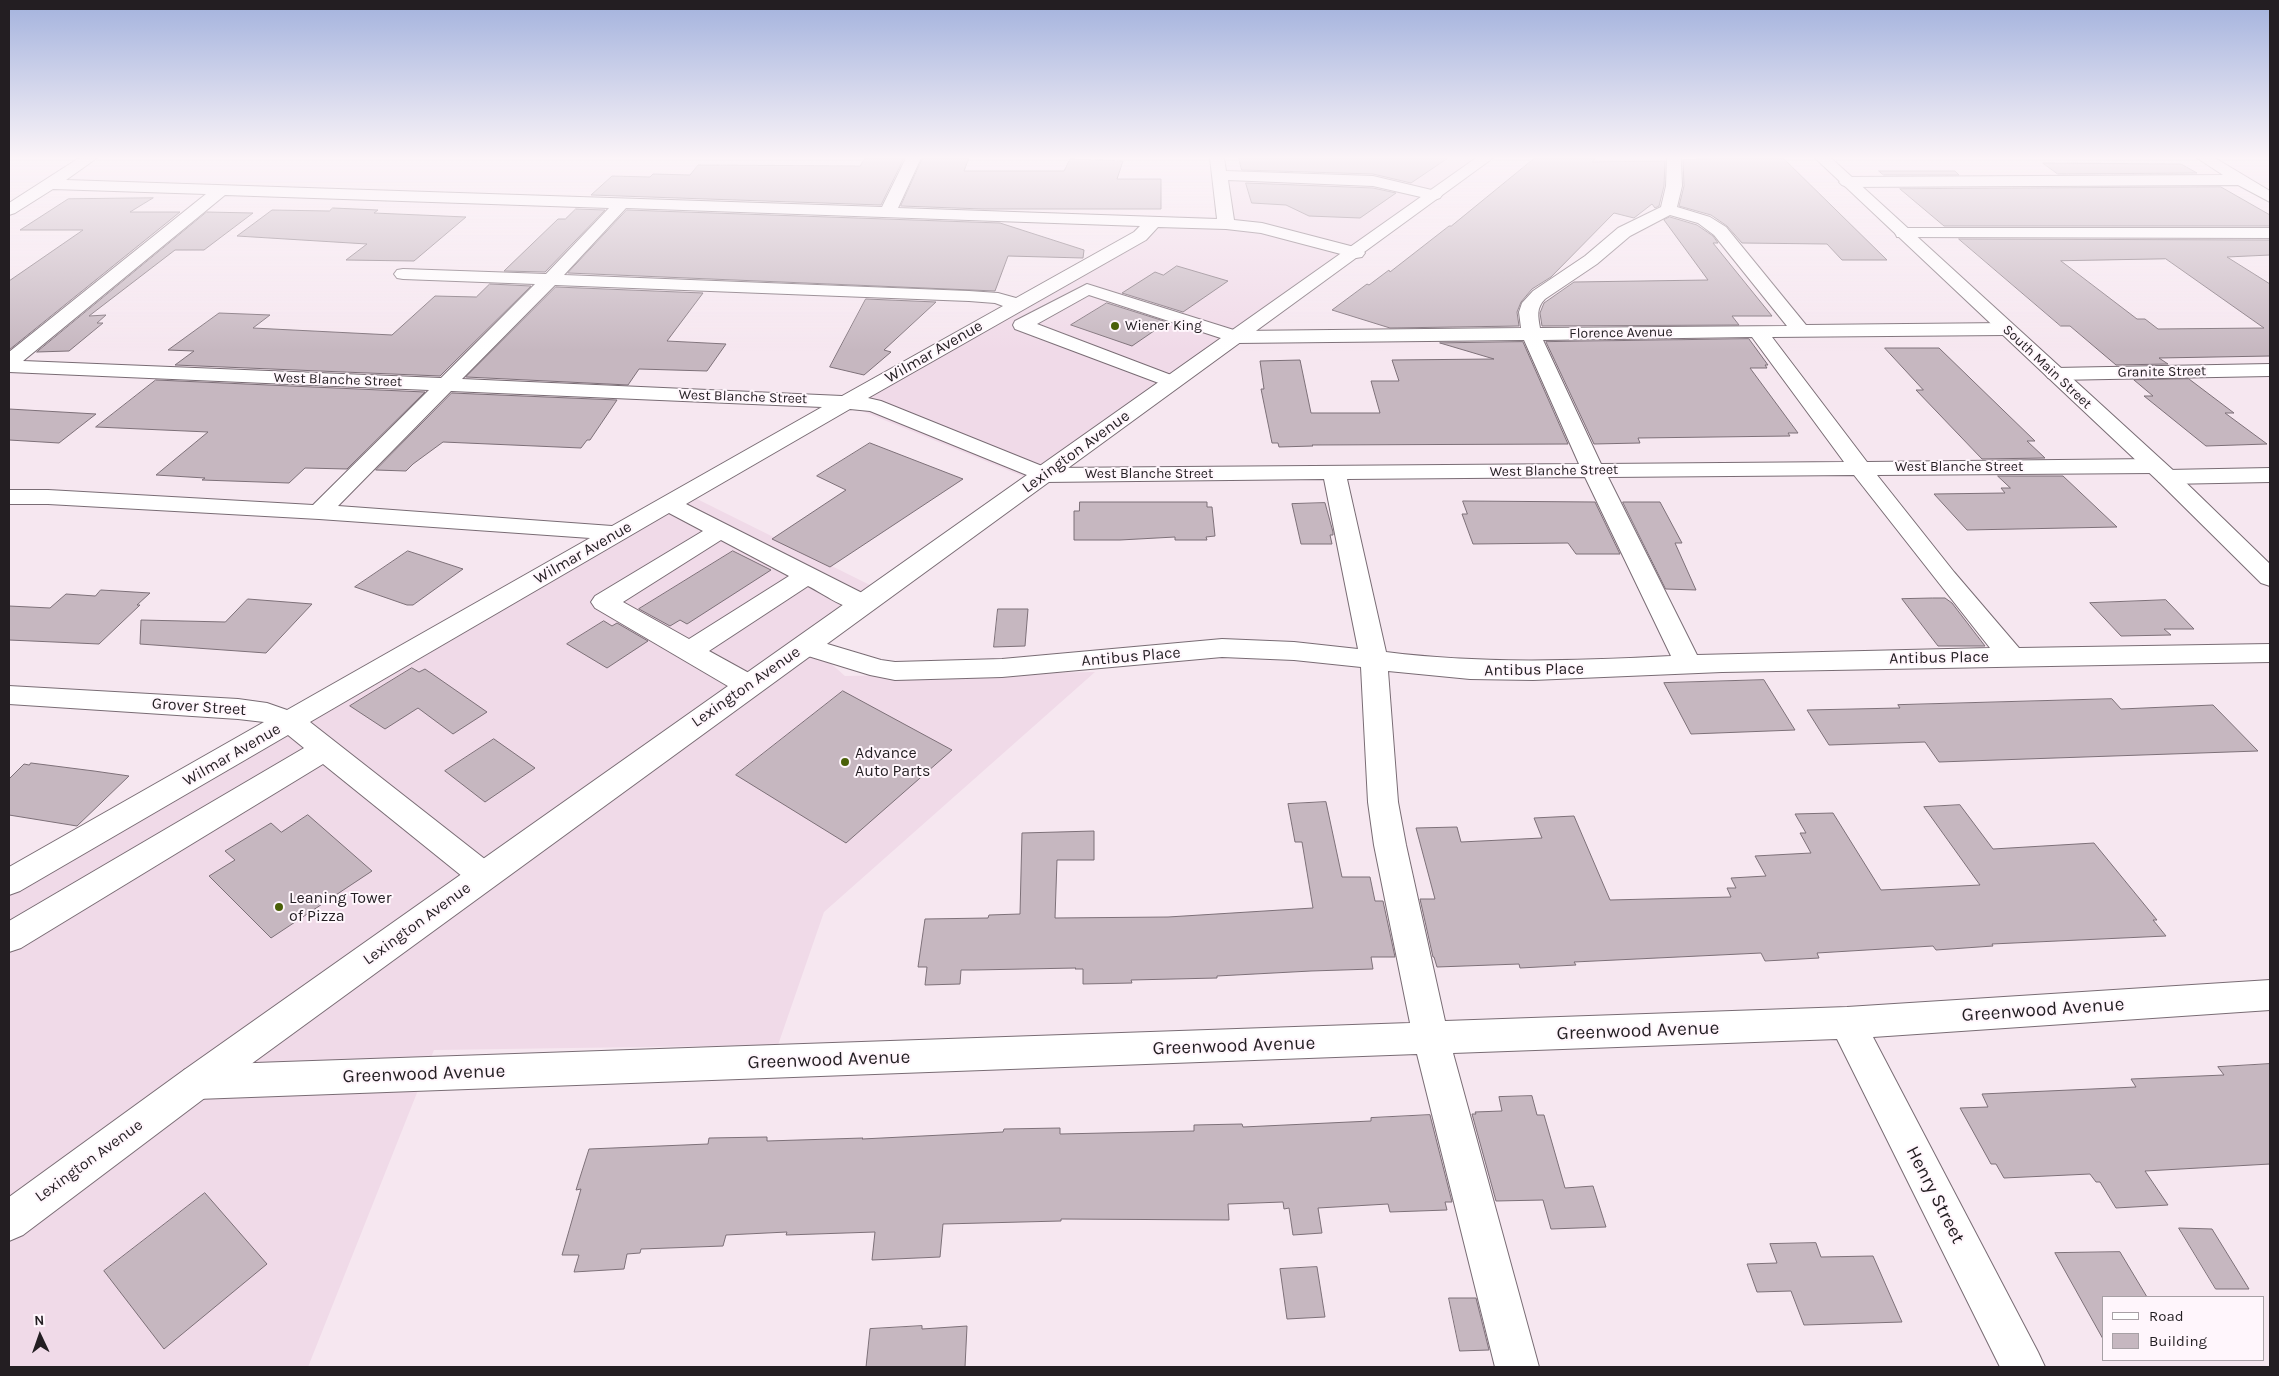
<!DOCTYPE html>
<html>
<head>
<meta charset="utf-8">
<style>
  body { margin:0 }
  #map { position:relative; width:2279px; height:1376px; overflow:hidden; background:#f6e7f0; font-family:Karla,sans-serif }
  canvas { display:block }
  .frame { position:absolute; inset:0; border:10px solid #231e22; pointer-events:none }
  .legend { position:absolute; left:2102px; top:1296px; width:162px; height:65px; box-sizing:border-box; background:#fff6fc; border:1px solid #a7a0a5; margin:0; padding:6px 9px; list-style:none; font-size:15px; color:#231e22 }
  .legend li { display:flex; align-items:center; gap:10px; height:25px }
  .legend b { width:25px; border:1px solid #a7a0a5 }
  .north { position:absolute; left:15px; top:1311px; width:50px; height:50px; -webkit-text-stroke:4px #fff6fc; paint-order:stroke; rotate:357deg; font-size:14px; font-weight:700; line-height:20px; text-align:center; color:#231e22 }
  .north::after { content:''; display:block; margin:auto; width:18px; height:22px; background:#231e22; clip-path:polygon(50% 0,100% 100%,50% 72%,0 100%) }
</style>
</head>
<body>
<div id="map">
<canvas width="2279" height="1376"></canvas>
<div class="frame"></div>
<ul class="legend">
<li><b style="height:6px;background:#fff"></b>Road</li>
<li><b style="height:14px;background:#c6b7c0"></b>Building</li>
</ul>
<div class="north">N</div>
</div>
<script>
const ctx = document.querySelector('canvas').getContext('2d');
ctx.lineJoin = 'round';
function fill(path, color) { ctx.fillStyle = color; ctx.fill(path, 'evenodd'); }
function strokePath(path, color, width, dash) { ctx.strokeStyle = color; ctx.lineWidth = width; ctx.lineCap = dash ? 'butt' : 'round'; ctx.setLineDash(dash || []); ctx.stroke(path); }
function drawText(font, color, halo, rows, align = 'center') {
  ctx.font = font + ' Karla,sans-serif'; ctx.lineWidth = 4; ctx.setLineDash([]); ctx.textBaseline = 'middle'; ctx.strokeStyle = halo; ctx.fillStyle = color; for (const [text, x, y, turn = 0] of rows) {
    ctx.save(); ctx.translate(x, y); ctx.rotate((+turn || 0) * Math.PI / 180); ctx.textAlign = isNaN(turn) ? turn : align; if (halo) ctx.strokeText(text, 0, 0); ctx.fillText(text, 0, 0); ctx.restore();
  }
}
fill(new Path2D(`
  M 1336,158 L 1486,158 L 1037,482 L 852,407 L 1181,216 L 1234,218 L 1226,178 L 1322,181 Z
  M 1565,158 L 1672,158 L 1671,180 Z
  M 693,497 L 886,593 L 812,647 L 845,676 L 1095,672 L 824,912 L 778,1045 L 434,1050 L 308,1367 L 9,1367 L 9,895 Z`), '#f0dae8');
const building = new Path2D(`
  M 865,158 L 904,158 L 881,205 L 591,195 L 612,176 L 650,177 L 653,174 L 690,175 L 698,165 L 860,166 Z
  M 923,158 L 969,158 L 964,171 L 1064,171 L 1070,159 L 1123,161 L 1117,179 L 1161,179 L 1161,209 L 983,209 L 901,206 Z
  M 1239,158 L 1448,158 L 1411,183 L 1373,174 L 1242,170 Z
  M 1535,158 L 1596,158 L 1592,162 L 1665,161 L 1664,186 L 1659,206 L 1655,208 L 1652,204 L 1634,218 L 1614,213 L 1551,277 L 1532,289 L 1521,302 L 1517,312 L 1519,326 L 1390,328 L 1332,310 L 1367,284 L 1369,285 L 1389,270 L 1390,272 L 1449,226 L 1451,226 Z
  M 1734,158 L 1783,158 L 1887,260 L 1842,260 L 1827,244 L 1742,243 L 1727,226 L 1711,215 L 1679,206 L 1684,186 L 1683,160 Z
  M 2043,163 L 2181,164 L 2197,173 L 2058,174 Z
  M 1879,171 L 1955,171 L 1959,175 L 1884,175 Z
  M 1246,183 L 1373,188 L 1396,193 L 1360,218 L 1309,216 L 1286,205 L 1252,203 Z
  M 2221,187 L 2270,215 L 2270,226 L 1944,226 L 1900,189 Z
  M 153,198 L 130,212 L 180,212 L 9,350 L 9,281 L 83,230 L 20,230 L 68,199 Z
  M 333,208 L 378,210 L 374,213 L 466,217 L 414,261 L 346,260 L 367,244 L 237,236 L 272,210 L 329,211 Z
  M 576,209 L 605,210 L 545,272 L 504,271 L 558,219 L 565,219 Z
  M 627,210 L 1000,223 L 1084,250 L 1083,258 L 1008,256 L 995,291 L 568,273 Z
  M 207,212 L 253,213 L 204,250 L 175,250 L 89,316 L 106,315 L 97,323 L 103,323 L 69,351 L 37,352 Z
  M 1670,217 L 1697,225 L 1713,236 L 1718,243 L 1713,243 L 1772,316 L 1732,316 L 1739,325 L 1542,326 L 1540,313 L 1544,303 L 1574,282 L 1708,280 L 1664,220 Z
  M 1959,239 L 2270,240 L 2270,255 L 2227,257 L 2270,284 L 2270,356 L 2159,358 L 2168,364 L 2116,365 L 2070,326 L 2061,326 ZM 2166,259 L 2264,328 L 2158,329 L 2145,319 L 2137,319 L 2061,261 Z
  M 1177,266 L 1228,281 L 1183,312 L 1122,293 L 1155,272 L 1163,275 Z
  M 490,284 L 531,286 L 440,376 L 175,365 L 194,351 L 168,350 L 219,313 L 270,315 L 253,328 L 392,335 L 435,296 L 476,297 Z
  M 556,287 L 703,293 L 667,341 L 726,344 L 707,371 L 639,369 L 628,385 L 466,377 Z
  M 866,299 L 936,302 L 884,350 L 891,352 L 864,375 L 830,367 Z
  M 1107,303 L 1167,322 L 1132,346 L 1071,325 Z
  M 1749,339 L 1768,365 L 1765,365 L 1767,368 L 1750,368 L 1798,433 L 1788,433 L 1790,436 L 1638,438 L 1640,443 L 1594,444 L 1546,342 Z
  M 1523,342 L 1568,444 L 1312,445 L 1313,446 L 1279,447 L 1278,443 L 1272,443 L 1261,389 L 1264,389 L 1260,361 L 1300,360 L 1311,413 L 1380,413 L 1371,381 L 1399,381 L 1392,360 L 1494,359 L 1440,343 Z
  M 1885,348 L 1939,348 L 2035,441 L 2027,441 L 2045,458 L 1982,459 L 1916,390 L 1923,390 Z
  M 2189,379 L 2234,413 L 2225,413 L 2267,444 L 2206,446 L 2144,396 L 2153,396 L 2134,380 Z
  M 156,380 L 425,392 L 347,469 L 305,468 L 289,483 L 202,480 L 205,478 L 156,475 L 208,432 L 96,427 Z
  M 452,393 L 617,400 L 590,440 L 587,440 L 581,448 L 443,442 L 413,464 L 406,471 L 376,470 Z
  M 9,409 L 96,414 L 59,443 L 9,440 Z
  M 870,443 L 963,479 L 830,567 L 772,539 L 846,490 L 817,476 Z
  M 1998,476 L 2063,476 L 2117,527 L 1967,530 L 1934,494 L 2005,493 L 2001,488 L 2010,488 Z
  M 1463,501 L 1595,502 L 1620,554 L 1576,554 L 1568,543 L 1473,544 L 1462,514 L 1467,514 Z
  M 1080,502 L 1207,502 L 1207,507 L 1212,507 L 1215,536 L 1206,537 L 1207,540 L 1175,540 L 1175,537 L 1120,540 L 1074,540 L 1074,511 L 1079,511 Z
  M 1623,502 L 1660,502 L 1682,543 L 1675,543 L 1696,590 L 1666,589 Z
  M 1325,503 L 1333,532 L 1333,535 L 1330,535 L 1332,544 L 1301,544 L 1292,504 Z
  M 408,551 L 463,569 L 413,605 L 407,605 L 355,587 Z
  M 733,551 L 771,570 L 687,624 L 680,620 L 670,626 L 639,609 Z
  M 101,590 L 150,593 L 137,605 L 140,605 L 99,644 L 9,640 L 9,606 L 50,608 L 66,594 L 95,596 Z
  M 1933,598 L 1945,598 L 1952,603 L 1985,646 L 1938,646 L 1902,599 Z
  M 248,599 L 312,604 L 266,653 L 140,644 L 141,620 L 225,622 Z
  M 2166,600 L 2194,629 L 2164,629 L 2171,635 L 2121,636 L 2090,603 Z
  M 998,609 L 1028,609 L 1025,646 L 994,647 Z
  M 604,621 L 612,626 L 617,623 L 648,641 L 607,668 L 567,644 Z
  M 412,668 L 419,672 L 425,669 L 487,712 L 453,734 L 418,708 L 385,729 L 350,706 Z
  M 1764,680 L 1795,730 L 1691,734 L 1664,683 Z
  M 843,691 L 952,750 L 846,843 L 736,775 Z
  M 2112,699 L 2121,709 L 2213,705 L 2258,751 L 1939,762 L 1925,742 L 1829,745 L 1807,710 L 1900,708 L 1898,705 Z
  M 494,739 L 535,768 L 485,802 L 445,771 Z
  M 31,763 L 94,771 L 129,776 L 77,826 L 9,815 L 9,779 L 24,764 L 29,765 Z
  M 1326,802 L 1342,877 L 1370,877 L 1375,901 L 1383,901 L 1395,957 L 1371,957 L 1373,969 L 1311,971 L 1217,976 L 1217,978 L 1131,980 L 1132,983 L 1083,984 L 1083,969 L 1075,969 L 1076,968 L 974,970 L 961,970 L 960,984 L 925,985 L 927,967 L 918,967 L 925,919 L 988,918 L 989,915 L 1020,914 L 1022,833 L 1094,831 L 1094,860 L 1057,860 L 1055,918 L 1168,917 L 1313,908 L 1302,842 L 1295,842 L 1288,804 Z
  M 1960,805 L 1993,849 L 2094,843 L 2157,920 L 2153,920 L 2166,936 L 1992,944 L 1993,946 L 1936,950 L 1933,946 L 1817,953 L 1819,958 L 1765,961 L 1761,953 L 1574,962 L 1576,965 L 1520,968 L 1519,964 L 1437,967 L 1434,957 L 1433,957 L 1420,899 L 1435,899 L 1416,828 L 1457,827 L 1461,842 L 1542,838 L 1534,818 L 1574,816 L 1610,900 L 1731,897 L 1727,888 L 1736,888 L 1731,878 L 1766,876 L 1755,856 L 1811,853 L 1800,833 L 1806,833 L 1795,814 L 1833,813 L 1881,890 L 1980,885 L 1924,807 Z
  M 308,815 L 372,871 L 271,938 L 209,876 L 235,860 L 225,851 L 271,823 L 281,832 Z
  M 2270,1064 L 2270,1164 L 2145,1171 L 2168,1205 L 2116,1208 L 2100,1182 L 2096,1182 L 2090,1174 L 2004,1178 L 1996,1164 L 1991,1164 L 1960,1108 L 1988,1107 L 1982,1094 L 2136,1087 L 2131,1079 L 2224,1075 L 2218,1067 Z
  M 1532,1096 L 1537,1115 L 1544,1115 L 1565,1188 L 1593,1186 L 1606,1227 L 1551,1229 L 1543,1200 L 1496,1201 L 1472,1114 L 1476,1114 L 1475,1112 L 1502,1111 L 1499,1097 Z
  M 1430,1115 L 1452,1202 L 1445,1202 L 1447,1210 L 1390,1212 L 1388,1204 L 1318,1208 L 1322,1233 L 1293,1235 L 1289,1208 L 1284,1209 L 1283,1202 L 1228,1204 L 1229,1220 L 1061,1219 L 1061,1221 L 943,1224 L 940,1257 L 872,1260 L 875,1232 L 786,1235 L 787,1232 L 726,1235 L 723,1246 L 641,1249 L 640,1253 L 627,1254 L 624,1269 L 574,1272 L 579,1255 L 562,1255 L 581,1189 L 576,1190 L 589,1149 L 708,1144 L 709,1138 L 767,1137 L 767,1141 L 863,1138 L 862,1139 L 1003,1132 L 1004,1129 L 1060,1128 L 1060,1134 L 1194,1131 L 1194,1125 L 1242,1124 L 1243,1127 L 1371,1121 L 1371,1118 Z
  M 205,1193 L 267,1264 L 164,1349 L 104,1271 Z
  M 2179,1228 L 2212,1229 L 2249,1289 L 2216,1289 Z
  M 1816,1243 L 1821,1257 L 1873,1256 L 1902,1322 L 1804,1325 L 1791,1291 L 1757,1292 L 1747,1264 L 1777,1263 L 1770,1244 Z
  M 2120,1252 L 2147,1297 L 2103,1297 L 2103,1339 L 2055,1253 Z
  M 1317,1267 L 1325,1317 L 1287,1319 L 1280,1269 Z
  M 1449,1298 L 1476,1298 L 1489,1350 L 1460,1351 Z
  M 922,1326 L 922,1329 L 967,1326 L 965,1367 L 866,1367 L 870,1329 Z`);
fill(building, '#c6b7c0');
strokePath(building, '#7d7078', 1);
const minor = new Path2D(`
  M 79,158 L 97,158 L 66,180 L 882,207 L 906,158 L 921,158 L 898,208 L 1217,219 L 1210,158 L 1224,158 L 1226,171 L 1373,176 L 1440,192 L 1442,195 L 1440,198 L 1434,200 L 1373,186 L 1228,180 L 1234,220 L 1262,223 L 1362,249 L 1365,253 L 1362,257 L 1356,258 L 1261,233 L 1226,229 L 1158,227 L 1146,240 L 868,398 L 881,401 L 1047,468 L 1579,464 L 1524,340 L 1236,343 L 1089,295 L 1037,324 L 1179,378 L 1182,382 L 1179,386 L 1172,388 L 1015,329 L 1013,325 L 1015,321 L 1087,284 L 1237,331 L 1521,328 L 1519,312 L 1522,303 L 1533,291 L 1585,256 L 1618,228 L 1661,207 L 1666,186 L 1667,158 L 1681,158 L 1682,186 L 1677,207 L 1710,217 L 1726,227 L 1806,325 L 2006,323 L 2013,325 L 2015,329 L 2013,333 L 2006,335 L 1772,337 L 1867,462 L 2154,459 L 2162,461 L 2165,466 L 2162,471 L 2154,473 L 1877,475 L 1954,572 L 2019,648 L 2270,644 L 2270,662 L 1722,672 L 1533,680 L 1470,679 L 1388,671 L 1398,802 L 1406,845 L 1445,1021 L 1847,1007 L 2270,980 L 2270,1010 L 1873,1037 L 2038,1352 L 2045,1367 L 2000,1367 L 1837,1039 L 1453,1053 L 1539,1367 L 1495,1367 L 1417,1054 L 197,1099 L 184,1094 L 179,1082 L 184,1070 L 197,1065 L 1410,1023 L 1374,845 L 1368,802 L 1361,667 L 1294,660 L 1222,657 L 1002,677 L 895,680 L 870,675 L 795,652 L 791,646 L 795,640 L 804,637 L 881,660 L 895,662 L 1002,659 L 1222,639 L 1294,642 L 1358,649 L 1324,479 L 1044,482 L 870,411 L 850,409 L 686,504 L 872,598 L 876,604 L 872,610 C 851,615 826,595 808,586 L 709,651 L 758,678 L 762,685 L 758,692 L 748,694 L 738,692 L 595,608 L 591,602 L 595,596 L 703,531 L 669,513 L 310,722 L 495,867 L 500,876 L 495,885 L 484,889 L 473,885 L 323,764 L 21,948 L 9,952 L 9,921 L 304,748 L 288,735 L 20,891 L 9,895 L 9,867 L 264,722 L 238,719 L 9,704 L 9,686 L 238,699 L 267,703 L 287,710 L 590,538 L 319,519 L 48,504 L 9,504 L 9,490 L 48,490 L 313,505 L 429,390 L 9,372 L 9,352 L 206,194 L 53,189 L 15,213 L 9,215 L 9,203 ZM 225,195 L 609,208 L 546,274 L 403,269 L 397,270 L 394,274 L 397,278 L 403,279 L 535,284 L 441,378 L 23,361 ZM 626,208 L 1140,226 L 1134,232 L 1016,298 L 998,293 L 969,291 L 564,275 ZM 1670,215 L 1698,223 L 1714,235 L 1787,326 L 1540,328 C 1538,316 1536,308 1545,299 L 1597,264 L 1630,236 ZM 555,285 L 969,301 L 995,303 L 1003,306 L 842,396 L 462,379 ZM 1752,337 L 1844,462 L 1601,464 L 1543,340 ZM 451,391 L 822,407 L 612,526 L 338,506 ZM 1854,475 L 1990,648 L 1697,655 L 1608,477 ZM 1585,477 L 1671,656 C 1575,661 1481,664 1386,652 L 1347,479 ZM 721,540 L 789,576 L 689,639 L 623,602 Z
  M 2197,158 L 2215,158 L 2270,191 L 2270,202 L 2238,185 L 1847,187 L 1842,185 L 1839,182 L 1842,179 L 1847,177 L 2223,175 Z
  M 1903,228 L 2270,228 L 2270,238 L 1897,237 L 1895,233 L 1897,229 Z
  M 2270,364 L 2270,376 L 2055,380 L 2048,378 L 2045,374 L 2048,370 L 2055,368 Z
  M 2270,468 L 2270,482 L 2167,484 L 2159,482 L 2156,477 L 2159,472 L 2167,470 Z`);
const major = new Path2D(`
  M 1476,158 L 1493,158 L 210,1094 L 23,1235 L 9,1241 L 9,1197 L 184,1070 Z`);
const highway = new Path2D(`
  M 1815,158 L 1831,158 L 2175,472 L 2270,564 L 2270,586 L 2261,583 L 2159,482 Z`);
strokePath(minor, '#796c74', 2);
strokePath(major, '#796c74', 2);
strokePath(highway, '#796c74', 2);
fill(minor, '#fff');
fill(major, '#fff');
fill(highway, '#fff');
const sky = ctx.createLinearGradient(0, 0, 0, 351);
sky.addColorStop(0, '#a3b2dd');
sky.addColorStop(0.45, '#fbf4f8');
sky.addColorStop(1, '#fbf4f800');
ctx.fillStyle = sky;
ctx.fillRect(0, 0, 2279, 351);
for (const [x, y, r, color] of [
  [1115,326,5,"#4a6008"],
  [845,762,5,"#4a6008"],
  [279,907,5,"#4a6008"]
]) { const dot = new Path2D(); dot.arc(x, y, r, 0, 2 * Math.PI); ctx.fillStyle = color; ctx.fill(dot); strokePath(dot, '#fff6fc', 2); }
drawText('14px', '#231e22', '#fff6fc', [
  ["Wiener King",1125,326]
], 'left');
drawText('14px', '#231e22', '#fff6fc', [
  ["Florence Avenue",1621,333,-1],
  ["South Main Street",2047,367,43],
  ["Granite Street",2162,372,-1],
  ["West Blanche Street",338,380,2],
  ["West Blanche Street",743,397,2],
  ["West Blanche Street",1959,467],
  ["West Blanche Street",1554,471,-1],
  ["West Blanche Street",1149,474]
]);
drawText('16px', '#231e22', '#fff6fc', [
  ["Wilmar Avenue",934,352,-30],
  ["Lexington Avenue",1076,452,-36],
  ["Wilmar Avenue",583,553,-30],
  ["Antibus Place",1131,657,-5],
  ["Antibus Place",1939,658,-1],
  ["Antibus Place",1534,670,-1],
  ["Lexington Avenue",746,687,-35],
  ["Grover Street",199,707,4],
  ["Wilmar Avenue",232,755,-30],
  ["Lexington Avenue",417,924,-36],
  ["Lexington Avenue",89,1161,-36]
]);
drawText('16px', '#231e22', '#fff6fc', [
  ["Advance",855,753],
  ["Auto Parts",855,771],
  ["Leaning Tower",289,898],
  ["of Pizza",289,916]
], 'left');
drawText('19px', '#231e22', '#fff6fc', [
  ["Greenwood Avenue",2043,1010,-4],
  ["Greenwood Avenue",1638,1031,-2],
  ["Greenwood Avenue",1234,1046,-2],
  ["Greenwood Avenue",829,1060,-2],
  ["Greenwood Avenue",424,1074,-2],
  ["Henry Street",1935,1195,63]
]);
</script>
</body>
</html>
